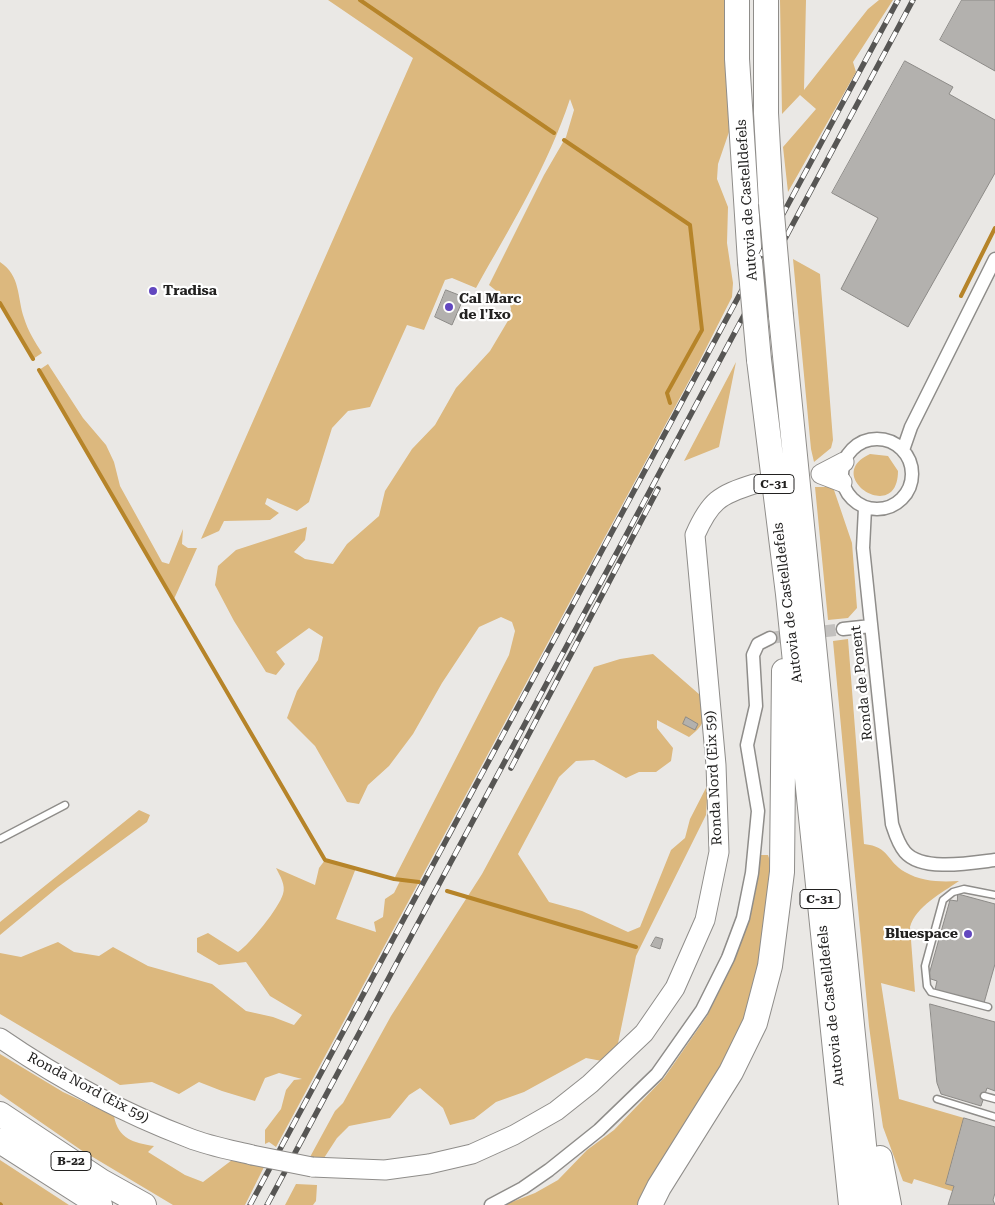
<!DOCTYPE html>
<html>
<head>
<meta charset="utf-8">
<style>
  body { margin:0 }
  canvas { display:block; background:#eae8e5 }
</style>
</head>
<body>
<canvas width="995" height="1205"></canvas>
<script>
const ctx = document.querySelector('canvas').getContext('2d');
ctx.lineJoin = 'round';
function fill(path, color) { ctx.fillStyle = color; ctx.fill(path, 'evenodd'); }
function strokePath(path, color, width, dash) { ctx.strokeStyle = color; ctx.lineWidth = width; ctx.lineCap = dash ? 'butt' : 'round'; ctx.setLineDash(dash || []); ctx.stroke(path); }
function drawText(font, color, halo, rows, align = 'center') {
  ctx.font = font + ' "Roboto Serif",serif'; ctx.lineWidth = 4.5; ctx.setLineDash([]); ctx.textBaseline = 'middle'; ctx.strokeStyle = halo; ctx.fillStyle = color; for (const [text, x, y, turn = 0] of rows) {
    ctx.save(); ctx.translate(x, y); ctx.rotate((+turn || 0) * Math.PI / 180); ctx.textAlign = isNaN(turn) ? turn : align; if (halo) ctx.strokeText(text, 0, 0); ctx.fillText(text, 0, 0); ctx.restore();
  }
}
fill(new Path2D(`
  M 328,0 L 725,0 L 729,132 L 718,164 L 717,179 L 728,207 L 727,243 L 733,283 L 732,297 L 696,368 L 276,1147 L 269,1142 L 265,1144 L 265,1130 L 281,1109 L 286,1090 L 294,1080 L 302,1079 L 279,1073 L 265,1078 L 255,1101 L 222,1091 L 199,1082 L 179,1094 L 152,1082 L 120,1085 L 0,1014 L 0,953 L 21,957 L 58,942 L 74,952 L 99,956 L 113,947 L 148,966 L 212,984 L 246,1011 L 273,1017 L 294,1025 L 302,1015 L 270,996 L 246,962 L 219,965 L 197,952 L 197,938 L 208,933 L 238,952 C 250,944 279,908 283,894 C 286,885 280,876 276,868 L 315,885 L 319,868 L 325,860 L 356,868 L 336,919 L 376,932 L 374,922 L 383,917 L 385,899 L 394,893 L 400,881 L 394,879 L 509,655 L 515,631 L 512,622 L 501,617 L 479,627 L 442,683 L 413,734 L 389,766 L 368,785 L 359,804 L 347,802 L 315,746 L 287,718 L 297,691 L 318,660 L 323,637 L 309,628 L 276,652 L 285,664 L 276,675 L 266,672 L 234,621 L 215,585 L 218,566 L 236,550 L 307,527 L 305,540 L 294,552 L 305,559 L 333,564 L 347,544 L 379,516 L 385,491 L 412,449 L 435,425 L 456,388 L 490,351 L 509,319 L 511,309 L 509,301 L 489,285 L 544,175 L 566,137 L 574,110 L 570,99 C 548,166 510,227 476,288 L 452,278 L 445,280 L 424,330 L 407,325 L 370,407 L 348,411 L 332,428 L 309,502 L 297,511 L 267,498 L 265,504 L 279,513 L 270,520 L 224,521 L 219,531 L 201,539 L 413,58 Z
  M 780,0 L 806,0 L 804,90 L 868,9 L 879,0 L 893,0 L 853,62 L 856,72 L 788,192 L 783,147 L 816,109 L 800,95 L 782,114 Z
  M 793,259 L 820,274 L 833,440 L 831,448 L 814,462 L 811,449 Z
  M 0,262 C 21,276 17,297 24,318 C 28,331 35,342 42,353 L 33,359 L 0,303 Z
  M 736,362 L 719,447 L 684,461 Z
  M 48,364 L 83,418 L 106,445 L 114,462 L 120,486 L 162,562 L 169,564 L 183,529 L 182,544 L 188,548 L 197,548 L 174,599 L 39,370 Z
  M 870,454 L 888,456 L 898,471 C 898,526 821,476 870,454 Z
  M 826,484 L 834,490 L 852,543 L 857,608 L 848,618 L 828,620 L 815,487 L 825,487 Z
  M 848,639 L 864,844 C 890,847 886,861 905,872 C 922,882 941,882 959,881 C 942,893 916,906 910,927 L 915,992 L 881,983 L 899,1099 L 964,1118 L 946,1184 L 954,1186 L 952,1191 L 914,1179 L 912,1184 L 903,1181 L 883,1127 L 878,1093 L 869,1026 L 833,641 Z
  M 653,654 L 700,695 C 703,718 709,722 689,737 L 657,720 L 657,728 L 673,748 L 671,761 L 656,772 L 639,772 L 626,778 L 594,760 L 576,761 L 559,777 L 518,854 L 549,902 L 582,911 L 628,932 L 640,927 L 671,850 L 685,838 L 690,819 L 708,784 L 706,815 L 636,956 L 616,1053 L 602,1061 L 586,1058 L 524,1092 L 496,1102 L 474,1119 L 450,1125 L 443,1108 L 420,1088 L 409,1095 L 390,1118 L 349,1126 L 337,1138 L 324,1158 L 310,1157 L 335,1111 L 343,1103 L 391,1016 L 482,874 L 594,667 L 620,659 Z
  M 139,810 L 150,815 L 147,822 L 58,887 L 0,935 L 0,922 Z
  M 760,855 L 768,855 L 774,873 L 762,977 L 739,1040 L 642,1205 L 504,1205 L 535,1193 L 558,1180 L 587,1150 L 614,1130 L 664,1078 L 707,1016 L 732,965 L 752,906 Z
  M 0,1054 L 63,1092 L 114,1116 C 118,1139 134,1143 154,1146 L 148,1152 L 185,1175 L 203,1182 L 236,1157 L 267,1161 L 245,1205 L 173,1205 L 81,1150 L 0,1094 Z
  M 0,1160 L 69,1205 L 0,1205 Z
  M 296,1184 L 317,1185 L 316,1201 L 313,1205 L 285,1205 Z`), '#dcb87e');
strokePath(new Path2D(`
  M 360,0 L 554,133
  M 564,140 L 690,225 L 702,330 L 667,393 L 670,403
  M 961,296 L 995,228
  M 0,303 L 33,359
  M 39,370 L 325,860 L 394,879 L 419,882
  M 447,891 L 636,947
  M 0,1204 L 1,1205`), '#b68429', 4);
const building = new Path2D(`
  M 962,0 L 995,0 L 995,71 L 940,40 Z
  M 905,61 L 953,87 L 949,94 L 995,120 L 995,173 L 908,327 L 841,289 L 878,218 L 832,193 Z
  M 446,290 L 464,297 L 452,325 L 435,317 Z
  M 686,717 L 698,724 L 695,730 L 683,724 Z
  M 958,894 L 995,904 L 995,964 L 984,1003 L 935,990 L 937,981 L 928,978 L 950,900 L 957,901 Z
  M 656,937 L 663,939 L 660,949 L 651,946 Z
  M 930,1004 L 995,1022 L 995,1091 L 987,1088 L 981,1106 L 941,1094 L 937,1083 Z
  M 964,1118 L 995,1127 L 995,1193 L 993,1200 L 995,1205 L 948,1205 L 954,1186 L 946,1184 Z`);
fill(building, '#b3b1ae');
strokePath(building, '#8d8b88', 1);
strokePath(new Path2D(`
  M 770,638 L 843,629`), '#c2c0be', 12, [12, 6]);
const lane = new Path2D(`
  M 0,839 L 65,805
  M 988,1007 L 931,992 L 927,986 L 925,966 L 943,900 L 953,892 L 964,889 L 995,895
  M 984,1096 L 995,1099
  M 937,1099 L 995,1117`);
const street = new Path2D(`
  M842 474a35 35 0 1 1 70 0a35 35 0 1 1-70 0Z
  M 903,450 L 911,427 L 995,259
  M 865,508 L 863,548 L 892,824 C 895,833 898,844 905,852 C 922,872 971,863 995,860
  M 843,629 L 871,626
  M 491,1205 L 523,1188 L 549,1170 L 599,1130 L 657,1074 L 702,1010 L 728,958 L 743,918 L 752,873 L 758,811 L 747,745 L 756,706 L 753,655 L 758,644 L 770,638`);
const secondary = new Path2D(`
  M 821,474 L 844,462
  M 821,474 L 842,482
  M 0,1038 C 58,1078 123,1113 189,1138 C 209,1146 231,1150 252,1155
  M 312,1167 L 385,1170 L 429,1164 L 472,1154 L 514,1135 L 556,1111 L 590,1084 L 644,1033 L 675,988 L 705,920 L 719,852 L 716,765 L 695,535 C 710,501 719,495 754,484`);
const highway = new Path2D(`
  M 737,0 L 737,59 L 750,262
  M 766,0 L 766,113 L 771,203
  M 781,316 L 870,1205
  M 759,360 L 788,594 L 851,1205
  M 0,1114 L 101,1181 L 144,1205
  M 0,1141 L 100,1205
  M 880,1158 L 889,1205
  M 650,1205 L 659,1187 L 731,1072 L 755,1023 L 770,966 L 782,872 L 784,671`);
strokePath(lane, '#8f8d8a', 9);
strokePath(street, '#8f8d8a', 15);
strokePath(secondary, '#8f8d8a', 21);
strokePath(highway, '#8f8d8a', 26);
strokePath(lane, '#fff', 6);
strokePath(street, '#fff', 12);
strokePath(secondary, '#fff', 19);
strokePath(highway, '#fff', 24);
const rail = new Path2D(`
  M 511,768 L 658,489
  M 250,1205 L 898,0
  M 267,1205 L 913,0`);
strokePath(rail, '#575654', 5.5);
strokePath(rail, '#fff', 4, [11]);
const secondaryBridge = new Path2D(`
  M 252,1155 L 312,1167`);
const highwayBridge = new Path2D(`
  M 771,203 L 781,316
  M 750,262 L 759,360`);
strokePath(secondaryBridge, '#8f8d8a', 21, []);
strokePath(highwayBridge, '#8f8d8a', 26, []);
strokePath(secondaryBridge, '#fff', 19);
strokePath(highwayBridge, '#fff', 24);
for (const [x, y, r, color] of [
  [153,291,5,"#6247bf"],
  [449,307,5,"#6247bf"],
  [968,934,5,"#6247bf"]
]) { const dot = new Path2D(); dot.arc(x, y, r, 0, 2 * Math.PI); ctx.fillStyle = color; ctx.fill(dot); strokePath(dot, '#fff', 2); }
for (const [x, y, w] of [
  [774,484,40],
  [820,899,40],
  [71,1161,40]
]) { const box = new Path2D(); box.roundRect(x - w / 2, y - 9.5, w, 19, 4); ctx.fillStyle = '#fff'; ctx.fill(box); strokePath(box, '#222120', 1); }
drawText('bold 12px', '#222120', null, [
  ["C-31",774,484],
  ["C-31",820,899],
  ["B-22",71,1161]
]);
drawText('14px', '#222120', '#fff', [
  ["Autovia de Castelldefels",747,200,-94],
  ["Autovia de Castelldefels",788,603,-97],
  ["Ronda de Ponent",862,683,-96],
  ["Ronda Nord (Eix 59)",714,778,-93],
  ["Autovia de Castelldefels",831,1006,-96],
  ["Ronda Nord (Eix 59)",88,1088,28]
]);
drawText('bold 14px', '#222120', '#fff', [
  ["Tradisa",163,291],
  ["Cal Marc",459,299],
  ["de l'Ixo",459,315],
  ["Bluespace",958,934,"right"]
], 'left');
</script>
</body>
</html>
